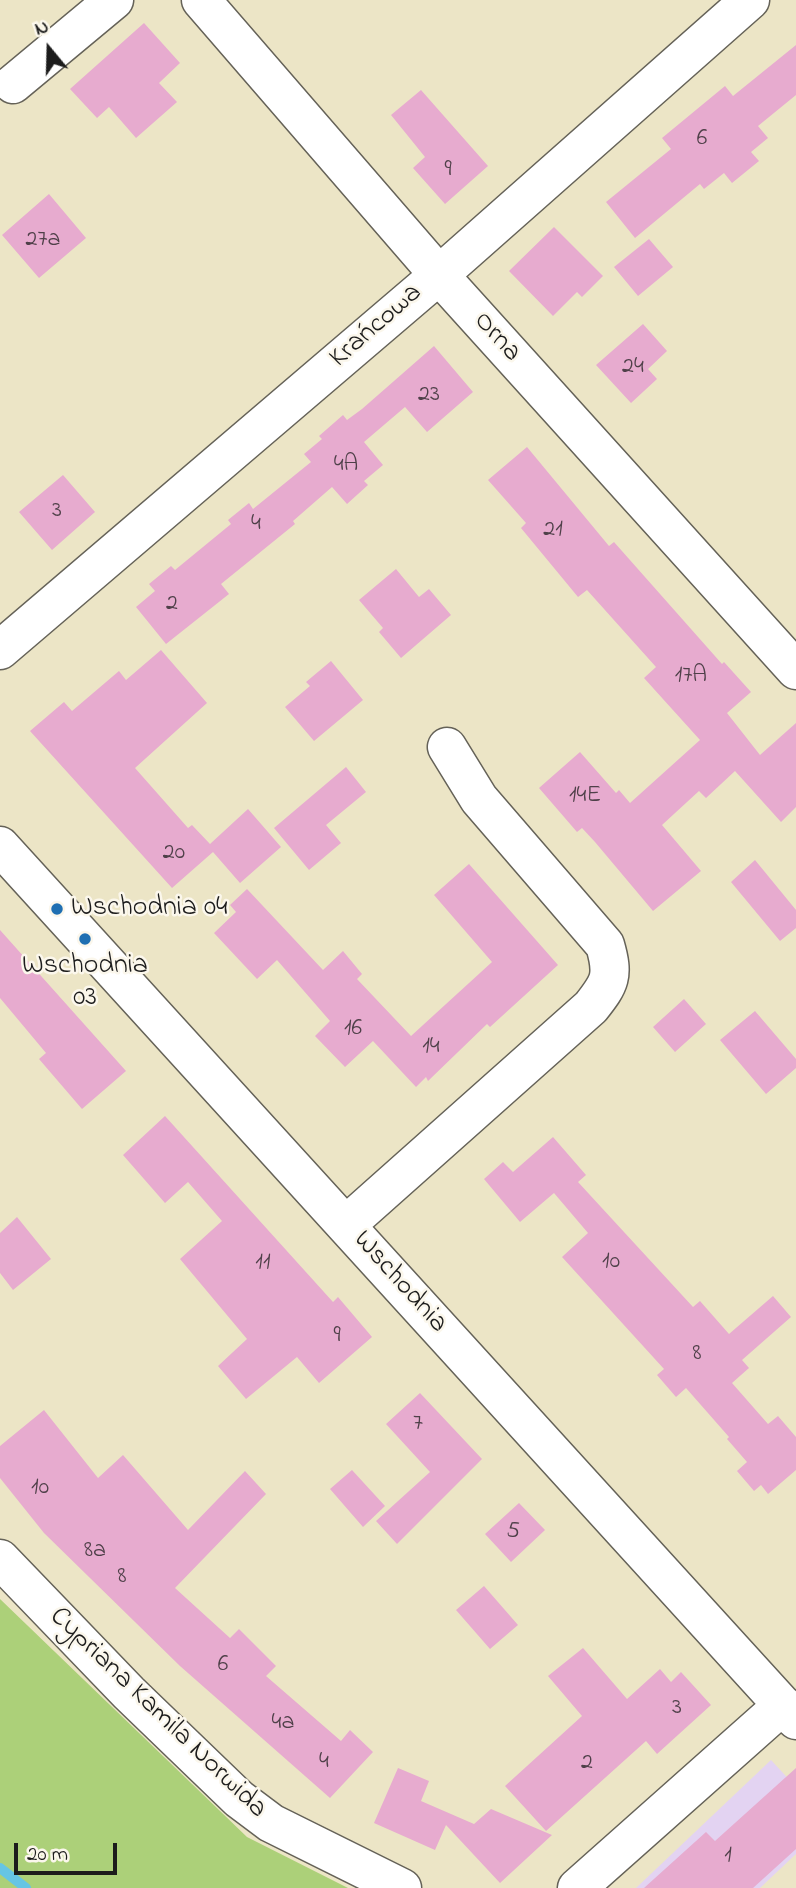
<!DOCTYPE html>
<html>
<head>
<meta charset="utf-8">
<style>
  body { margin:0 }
  #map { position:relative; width:796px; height:1888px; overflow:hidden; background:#ece5c6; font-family:"Indie Flower",sans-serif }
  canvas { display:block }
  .north { position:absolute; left:14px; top:14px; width:70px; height:70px; -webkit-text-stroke:5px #fbf7ec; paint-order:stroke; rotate:341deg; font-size:19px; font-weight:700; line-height:28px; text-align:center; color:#1c1c1c }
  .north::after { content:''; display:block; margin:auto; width:24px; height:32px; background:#1c1c1c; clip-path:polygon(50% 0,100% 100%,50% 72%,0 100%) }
  .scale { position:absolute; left:14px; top:1843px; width:103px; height:32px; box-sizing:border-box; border:4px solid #1c1c1c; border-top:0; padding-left:9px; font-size:21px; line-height:24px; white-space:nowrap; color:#1c1c1c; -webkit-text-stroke:5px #fbf7ec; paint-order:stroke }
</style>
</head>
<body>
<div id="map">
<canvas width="796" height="1888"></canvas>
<div class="north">N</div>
<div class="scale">20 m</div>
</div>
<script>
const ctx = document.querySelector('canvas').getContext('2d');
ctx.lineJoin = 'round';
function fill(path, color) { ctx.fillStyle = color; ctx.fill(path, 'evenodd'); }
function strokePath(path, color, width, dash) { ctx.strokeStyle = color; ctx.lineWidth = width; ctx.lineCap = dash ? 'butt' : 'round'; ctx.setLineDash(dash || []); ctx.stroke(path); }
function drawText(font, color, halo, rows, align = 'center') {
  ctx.font = font + ' "Indie Flower",sans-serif'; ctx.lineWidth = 5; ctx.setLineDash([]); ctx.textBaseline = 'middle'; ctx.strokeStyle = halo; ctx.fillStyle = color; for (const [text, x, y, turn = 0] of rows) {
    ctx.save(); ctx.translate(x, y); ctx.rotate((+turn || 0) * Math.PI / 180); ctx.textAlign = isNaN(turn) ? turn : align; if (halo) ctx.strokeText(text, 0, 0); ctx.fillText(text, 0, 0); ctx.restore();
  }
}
fill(new Path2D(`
  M 771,1760 L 796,1787 L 796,1854 L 760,1888 L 636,1888 Z`), '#e3d3f2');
fill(new Path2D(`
  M 0,1599 L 247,1837 L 348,1888 L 0,1888 Z`), '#acd079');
strokePath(new Path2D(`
  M 0,1868 L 26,1888`), '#66c5e4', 10);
fill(new Path2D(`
  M 144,23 L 180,63 L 159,83 L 177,102 L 136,138 L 109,107 L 97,118 L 70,89 Z
  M 796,45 L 796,95 L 758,126 L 768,138 L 751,152 L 759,161 L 732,183 L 724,173 L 704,189 L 700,184 L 635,238 L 606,202 L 671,149 L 662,138 L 725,86 L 733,96 Z
  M 421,90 L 488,166 L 445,204 L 413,168 L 425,157 L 391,115 Z
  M 49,194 L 86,238 L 39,278 L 2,235 Z
  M 554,227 L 603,276 L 582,297 L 577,292 L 553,316 L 509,271 Z
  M 649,239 L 673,267 L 638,296 L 614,267 Z
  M 643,324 L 667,351 L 648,369 L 657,379 L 631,403 L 596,365 Z
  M 434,346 L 473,392 L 427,432 L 405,407 L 364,442 L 383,465 L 364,481 L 368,485 L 347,504 L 332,487 L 293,521 L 295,524 L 221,584 L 229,594 L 166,644 L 136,607 L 155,591 L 149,584 L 171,566 L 175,570 L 231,524 L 228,520 L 249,503 L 253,509 L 311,462 L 304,454 L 322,439 L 319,436 L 343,415 L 347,420 L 362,409 Z
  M 527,447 L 609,546 L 614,542 L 722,664 L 724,662 L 751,692 L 727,713 L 760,755 L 796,723 L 796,807 L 781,822 L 735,771 L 706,798 L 699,791 L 662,825 L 701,871 L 653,911 L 595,842 L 582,828 L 577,832 L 539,788 L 580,752 L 616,793 L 619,790 L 630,803 L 700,740 L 644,678 L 656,667 L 587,590 L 578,597 L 521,528 L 526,523 L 488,480 Z
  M 63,475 L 95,512 L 52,550 L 19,512 Z
  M 396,569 L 419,597 L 429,589 L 451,615 L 401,658 L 379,632 L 383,628 L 359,600 Z
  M 161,650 L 207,703 L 135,768 L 188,828 L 192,825 L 210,844 L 248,809 L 281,847 L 240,883 L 213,852 L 172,888 L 30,731 L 64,702 L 72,711 L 119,671 L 126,680 Z
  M 331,661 L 363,700 L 314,741 L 285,707 L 310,686 L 306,682 Z
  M 346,767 L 366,792 L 326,825 L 341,843 L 309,870 L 274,828 Z
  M 755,860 L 796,910 L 796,928 L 780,941 L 731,882 Z
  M 469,864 L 558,965 L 490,1027 L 487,1024 L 428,1081 L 426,1077 L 416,1087 L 373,1041 L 345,1067 L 315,1036 L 330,1021 L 277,960 L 257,979 L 214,933 L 236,912 L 230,905 L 247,889 L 323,970 L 343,951 L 362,974 L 357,979 L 411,1036 L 492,962 L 434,895 Z
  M 0,930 L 126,1071 L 82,1109 L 39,1059 L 46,1053 L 0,998 Z
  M 684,999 L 706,1024 L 675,1052 L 653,1027 Z
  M 755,1011 L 796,1059 L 796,1068 L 766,1094 L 720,1040 Z
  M 165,1116 L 333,1302 L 338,1297 L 372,1337 L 319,1383 L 297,1357 L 246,1399 L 218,1366 L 247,1339 L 180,1259 L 222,1221 L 188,1182 L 165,1203 L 123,1155 Z
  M 553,1137 L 586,1175 L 578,1182 L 693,1307 L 700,1301 L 729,1334 L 773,1296 L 791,1317 L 742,1360 L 749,1368 L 732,1383 L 768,1424 L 778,1416 L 796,1437 L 796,1470 L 768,1494 L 761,1485 L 754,1491 L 737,1471 L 747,1462 L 727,1439 L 729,1437 L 686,1388 L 676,1397 L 657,1375 L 664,1369 L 562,1257 L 588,1233 L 554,1193 L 520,1222 L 484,1179 L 503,1162 L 513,1172 Z
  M 17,1217 L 51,1259 L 13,1290 L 0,1273 L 0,1233 Z
  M 420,1393 L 482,1459 L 397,1544 L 376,1521 L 430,1472 L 386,1424 Z
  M 44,1410 L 98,1478 L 123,1455 L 188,1530 L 245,1471 L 266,1494 L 175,1588 L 230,1638 L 239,1629 L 276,1666 L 266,1676 L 341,1741 L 350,1730 L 373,1752 L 330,1798 L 180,1666 L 44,1533 L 0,1478 L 0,1446 Z
  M 352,1470 L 385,1506 L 363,1527 L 330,1489 Z
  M 519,1503 L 545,1530 L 511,1562 L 485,1534 Z
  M 484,1586 L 518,1625 L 490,1649 L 456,1610 Z
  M 583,1648 L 627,1699 L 660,1669 L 671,1682 L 681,1672 L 711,1705 L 657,1754 L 646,1741 L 546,1831 L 505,1786 L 582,1716 L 548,1676 Z
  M 398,1768 L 429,1781 L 421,1801 L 474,1824 L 491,1809 L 552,1835 L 500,1883 L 446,1825 L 435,1850 L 374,1823 Z
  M 796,1768 L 796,1849 L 753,1888 L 644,1888 L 706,1832 L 715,1841 Z`), '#e7abcf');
const minor = new Path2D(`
  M 201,0 L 439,275 L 796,670
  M 13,84 L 114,0
  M 0,650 L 439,275 L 750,0
  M 0,846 L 796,1720
  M 346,1225 L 591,1007 C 610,983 614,976 605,945 L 479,799 L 447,747
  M 0,1559 L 129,1693 L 239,1799 L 271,1823 L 402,1888
  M 577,1888 L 783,1705`);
strokePath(minor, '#656258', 41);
strokePath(minor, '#fff', 38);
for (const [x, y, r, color] of [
  [57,909,7,"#1f6fb2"],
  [85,939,7,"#1f6fb2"]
]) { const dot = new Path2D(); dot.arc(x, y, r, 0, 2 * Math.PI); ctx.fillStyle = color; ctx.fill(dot); strokePath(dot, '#fbf7ec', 2.5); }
drawText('24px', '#4f4049', null, [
  ["6",702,140],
  ["9",448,171],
  ["27a",43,241],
  ["24",633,368],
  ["23",429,396],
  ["4A",346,466],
  ["3",57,512],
  ["4",256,525],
  ["21",553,531],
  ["2",172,605],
  ["17A",691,677],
  ["14E",585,797],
  ["20",174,854],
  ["16",353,1030],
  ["14",431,1048],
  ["10",611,1263],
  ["11",263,1264],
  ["9",337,1337],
  ["8",697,1355],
  ["7",418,1425],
  ["10",40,1489],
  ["5",513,1533],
  ["8a",95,1552],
  ["8",122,1578],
  ["6",223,1666],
  ["3",677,1709],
  ["4a",283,1724],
  ["4",324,1763],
  ["2",587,1764],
  ["1",728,1857]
]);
drawText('28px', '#1c1c1c', '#fbf7ec', [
  ["Krańcowa",377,327,-41],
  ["Orna",496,338,48],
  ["Wschodnia",399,1283,48],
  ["Cypriana Kamila Norwida",157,1714,44]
]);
drawText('28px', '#1c1c1c', '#fbf7ec', [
  ["Wschodnia 04",71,909],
  ["Wschodnia",85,967,"center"],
  ["03",85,999,"center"]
], 'left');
</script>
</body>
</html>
